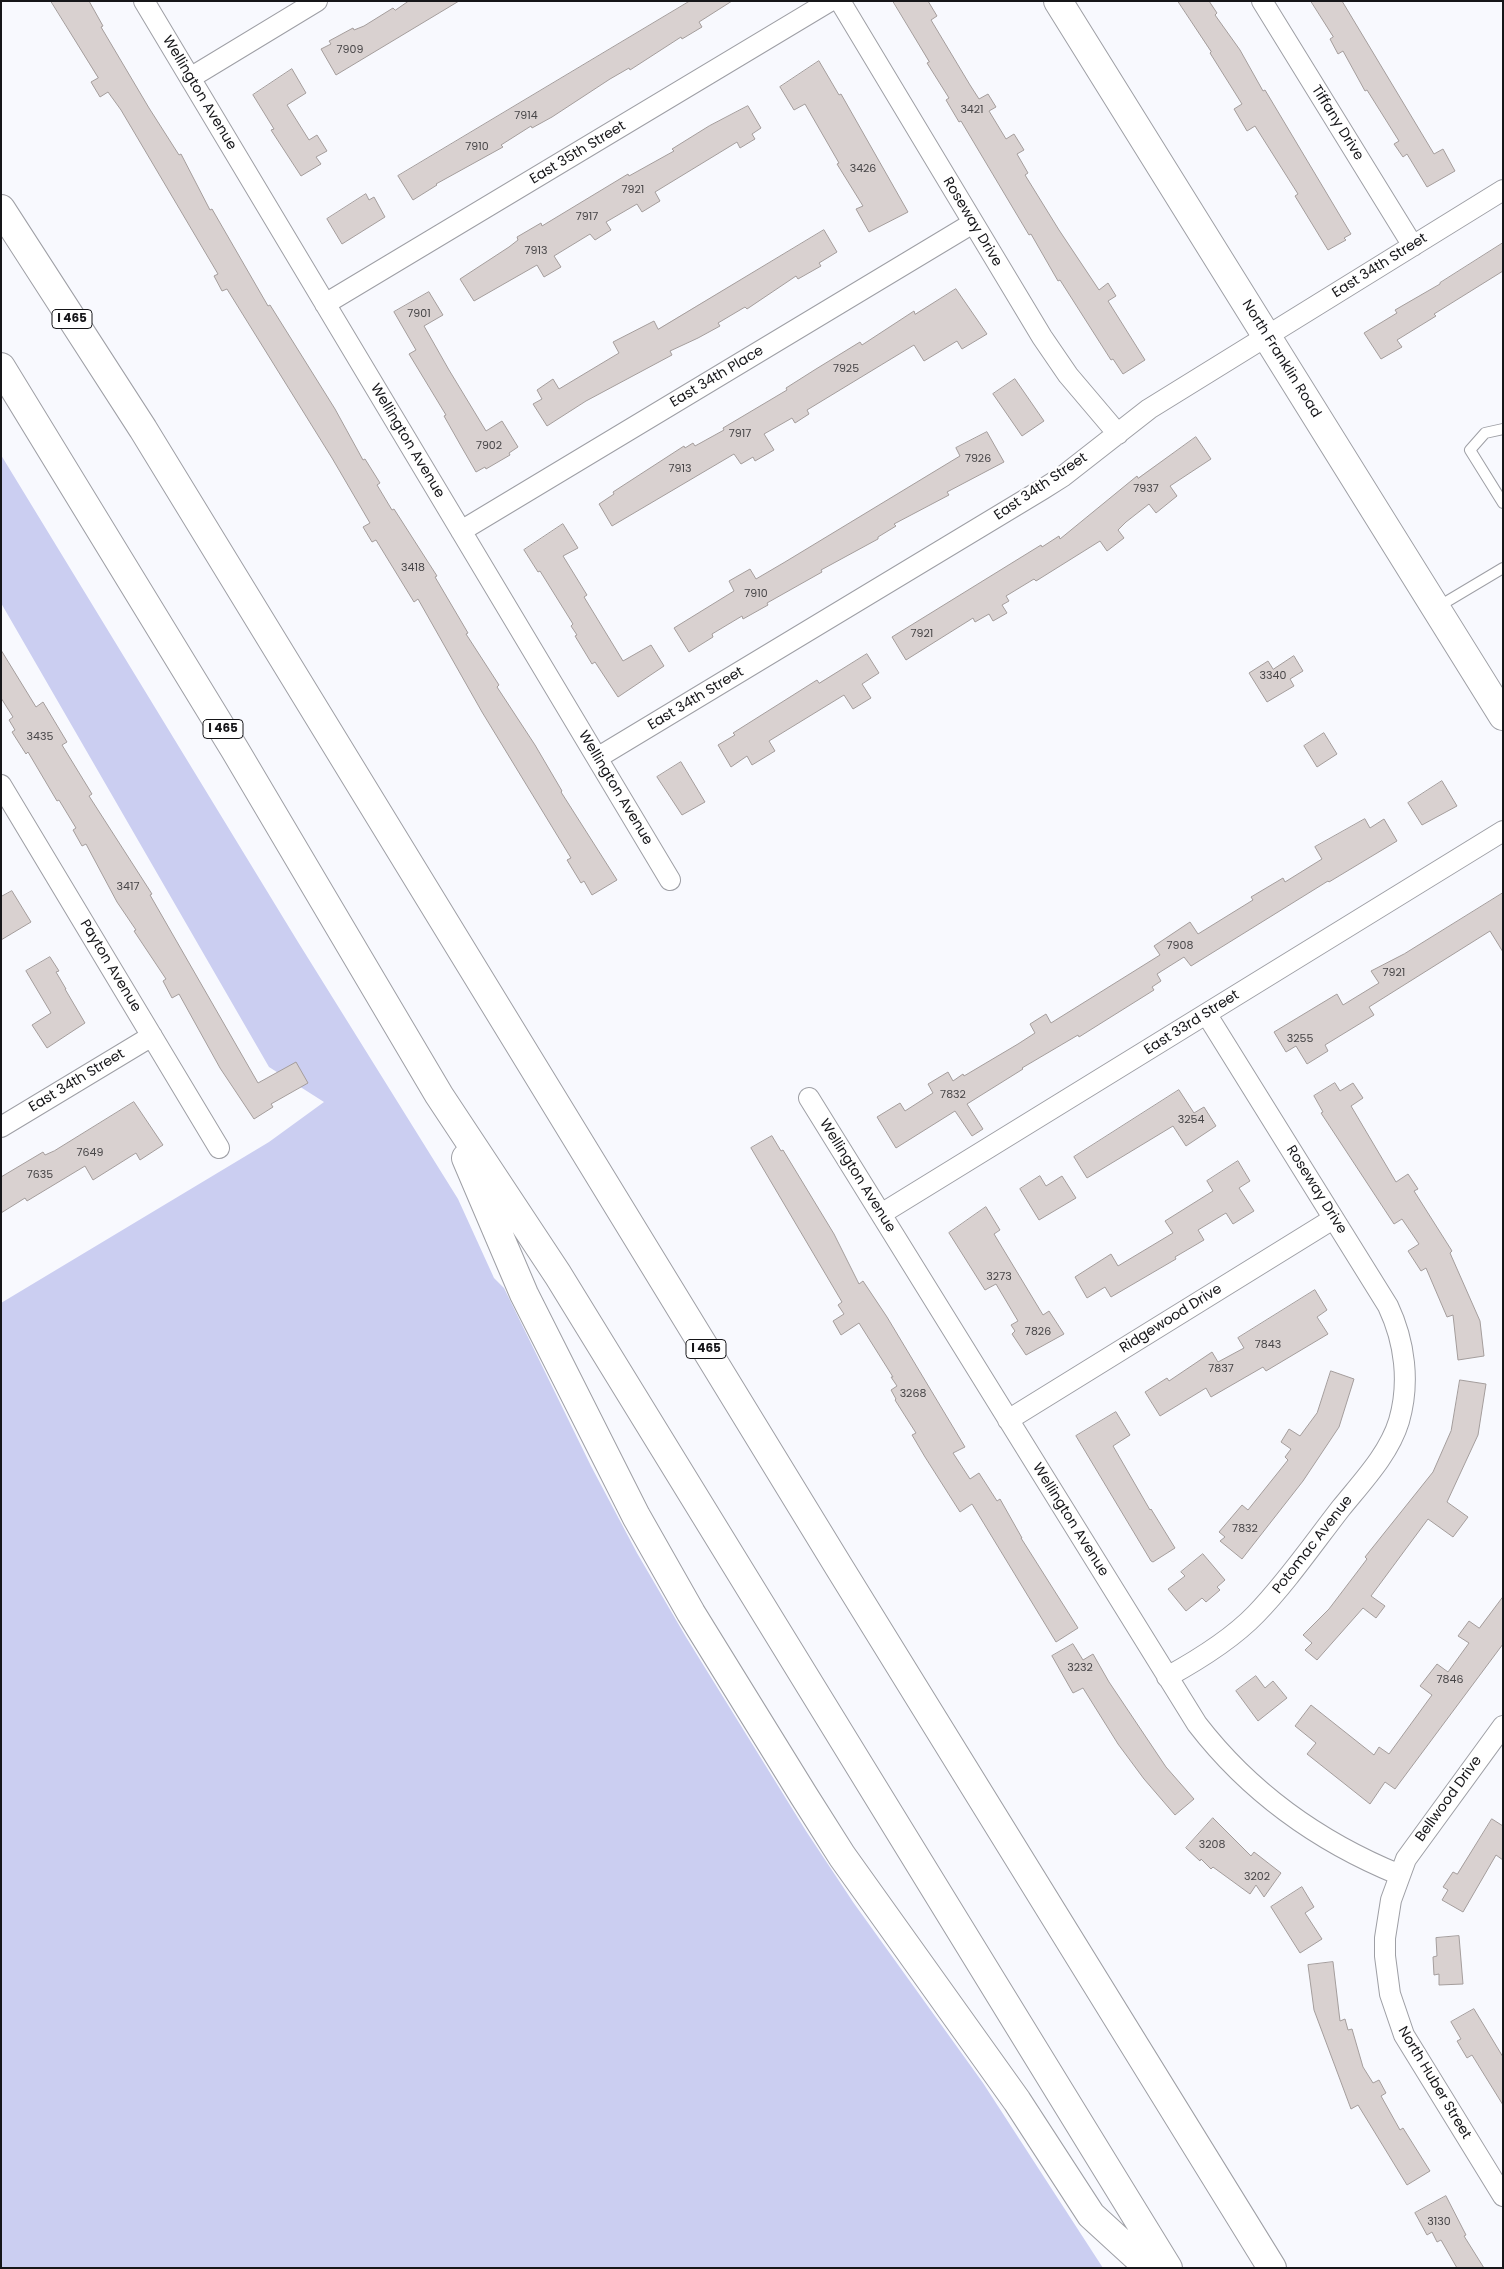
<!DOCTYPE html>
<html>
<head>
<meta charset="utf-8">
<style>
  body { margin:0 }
  #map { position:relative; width:1504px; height:2269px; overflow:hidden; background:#f8f9fe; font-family:Poppins,sans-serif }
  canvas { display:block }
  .frame { position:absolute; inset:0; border:2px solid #161619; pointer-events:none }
</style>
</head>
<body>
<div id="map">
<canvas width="1504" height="2269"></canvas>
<div class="frame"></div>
</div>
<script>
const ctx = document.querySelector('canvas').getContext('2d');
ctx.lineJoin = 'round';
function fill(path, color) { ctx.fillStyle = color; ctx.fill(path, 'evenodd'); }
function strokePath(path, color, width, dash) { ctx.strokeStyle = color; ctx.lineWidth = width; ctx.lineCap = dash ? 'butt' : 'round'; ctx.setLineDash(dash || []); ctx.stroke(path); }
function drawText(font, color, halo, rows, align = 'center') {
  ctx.font = font + ' Poppins,sans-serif'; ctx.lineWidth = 4.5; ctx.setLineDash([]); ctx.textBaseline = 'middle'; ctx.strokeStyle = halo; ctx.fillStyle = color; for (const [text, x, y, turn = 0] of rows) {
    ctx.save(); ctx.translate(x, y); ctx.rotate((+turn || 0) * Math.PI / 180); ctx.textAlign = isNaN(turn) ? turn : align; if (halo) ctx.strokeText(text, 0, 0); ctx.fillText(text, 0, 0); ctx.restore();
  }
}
fill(new Path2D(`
  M 1,455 L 298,942 L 458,1199 L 494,1278 L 504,1288 L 591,1466 L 637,1553 L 686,1637 L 806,1831 L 853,1902 L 983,2083 L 1103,2268 L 1,2268 L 1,1303 L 269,1142 L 324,1102 L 269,1067 L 1,603 Z`), '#cbcef1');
const building = new Path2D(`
  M 51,1 L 89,1 L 103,26 L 101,27 L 149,108 L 179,155 L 181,154 L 210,210 L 212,209 L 268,306 L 270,305 L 335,409 L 363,460 L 365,459 L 380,483 L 377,485 L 392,510 L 394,509 L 437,576 L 435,577 L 468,633 L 466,634 L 499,685 L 497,687 L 535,745 L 562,791 L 561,792 L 617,880 L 592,895 L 584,881 L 581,883 L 567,860 L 571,858 L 482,712 L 418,599 L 414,602 L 376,540 L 372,542 L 363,527 L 370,523 L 332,458 L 227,289 L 222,291 L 214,276 L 218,274 L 121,110 L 108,92 L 100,97 L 91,82 L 98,78 Z
  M 409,1 L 459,1 L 336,75 L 321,49 L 331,44 L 329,41 L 353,28 L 354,30 L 364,26 L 393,8 L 395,10 Z
  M 690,1 L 732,1 L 699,22 L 702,27 L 682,39 L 681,37 L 630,70 L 629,68 L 610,79 L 552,117 L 532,128 L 531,126 L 501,145 L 503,147 L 436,184 L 437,185 L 413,200 L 398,176 Z
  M 893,1 L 928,1 L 937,16 L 931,20 L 970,85 L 979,99 L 988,94 L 996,107 L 989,111 L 1006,139 L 1014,134 L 1024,150 L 1017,154 L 1028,173 L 1025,175 L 1059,230 L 1099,290 L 1108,283 L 1116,296 L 1108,301 L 1145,360 L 1123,374 L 1113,359 L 1111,360 L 1060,280 L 1058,281 L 1031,234 L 1029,235 L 961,121 L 959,122 L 946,100 L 949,98 L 927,63 L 929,62 Z
  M 1178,1 L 1209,1 L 1217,13 L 1215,15 L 1240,50 L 1263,91 L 1265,90 L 1351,234 L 1344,238 L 1346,240 L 1328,250 L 1295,196 L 1298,194 L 1255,126 L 1247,131 L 1234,109 L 1242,104 L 1210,53 L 1211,52 Z
  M 1311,1 L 1342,1 L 1434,154 L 1443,149 L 1455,171 L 1427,187 L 1407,154 L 1403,157 L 1394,144 L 1399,141 L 1367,90 L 1365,91 L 1343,51 L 1338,54 L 1330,39 L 1333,37 Z
  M 819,61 L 839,95 L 841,94 L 908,212 L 869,232 L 856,209 L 863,206 L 837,164 L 839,163 L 805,104 L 794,110 L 780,87 Z
  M 292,69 L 306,93 L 287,105 L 309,140 L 317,135 L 327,151 L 316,157 L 321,164 L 301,176 L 271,130 L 274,129 L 253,95 Z
  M 748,106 L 761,128 L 752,134 L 755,139 L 740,148 L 737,142 L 655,192 L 660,201 L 642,212 L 637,204 L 606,222 L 611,230 L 595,240 L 590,234 L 554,256 L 561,267 L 544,277 L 537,265 L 474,301 L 460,279 L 509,247 L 518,240 L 517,237 L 541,223 L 542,226 L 628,174 L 629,176 L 674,151 L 672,149 L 709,126 Z
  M 366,194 L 369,200 L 374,197 L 385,217 L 342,244 L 327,219 Z
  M 824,230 L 837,252 L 819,263 L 821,266 L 798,279 L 796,276 L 747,309 L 745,307 L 718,323 L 720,326 L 698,338 L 670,351 L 672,355 L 586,401 L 547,426 L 533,404 L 542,399 L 537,390 L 553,379 L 559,389 L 619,353 L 613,342 L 654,321 L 658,329 Z
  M 1503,243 L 1503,271 L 1434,314 L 1436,316 L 1397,340 L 1402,347 L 1381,359 L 1364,333 L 1397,313 L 1395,310 L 1440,284 L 1440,283 Z
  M 956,289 L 987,334 L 962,349 L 957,341 L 924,361 L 914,345 L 807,410 L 809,414 L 795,423 L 792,418 L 764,434 L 774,450 L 755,461 L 753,457 L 741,464 L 734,454 L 612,526 L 599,504 L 614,494 L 613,492 L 684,446 L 685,448 L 693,443 L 695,446 L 724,430 L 723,428 L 787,390 L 786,388 L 816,369 L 860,342 L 862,345 L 914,311 L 915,314 Z
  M 429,292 L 443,315 L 424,326 L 449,370 L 486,431 L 502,421 L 518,447 L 509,453 L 510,455 L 486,469 L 485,467 L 476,472 L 461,446 L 444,416 L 446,415 L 409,354 L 416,350 L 394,312 Z
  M 1015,379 L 1044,421 L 1022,436 L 993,394 Z
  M 987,432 L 1004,462 L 947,492 L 949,495 L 894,524 L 896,526 L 878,537 L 878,539 L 821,570 L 822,572 L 767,603 L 768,605 L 743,619 L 742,616 L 712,634 L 713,637 L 689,652 L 674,628 L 734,591 L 729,581 L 750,569 L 756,579 L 785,562 L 950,462 L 960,456 L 956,448 Z
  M 1196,437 L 1211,459 L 1170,486 L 1177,496 L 1156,513 L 1149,504 L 1126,522 L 1118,530 L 1124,538 L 1107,551 L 1100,541 L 1036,581 L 1034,579 L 1006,596 L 1009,601 L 1002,605 L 1007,613 L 993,621 L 989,614 L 975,622 L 973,618 L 906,660 L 892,637 L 1041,545 L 1042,547 L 1059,536 L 1060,539 L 1137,476 L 1138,478 Z
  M 563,524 L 578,548 L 563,556 L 587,595 L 584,597 L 623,661 L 651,645 L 664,666 L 618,697 L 595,662 L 592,664 L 575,636 L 577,635 L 571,626 L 573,624 L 540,571 L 538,572 L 524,550 Z
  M 1,650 L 36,707 L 43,702 L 67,742 L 62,745 L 92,794 L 89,796 L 152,894 L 150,895 L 258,1083 L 296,1062 L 308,1083 L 271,1104 L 273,1107 L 254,1119 L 220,1068 L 179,994 L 172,998 L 163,981 L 166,979 L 134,931 L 136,930 L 117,902 L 86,844 L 82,846 L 73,830 L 76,828 L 59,800 L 57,801 L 28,752 L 26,754 L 12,732 L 15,730 L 9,720 L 13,717 L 1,698 Z
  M 867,654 L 879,673 L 862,684 L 871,698 L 853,709 L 844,695 L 769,741 L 775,751 L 752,765 L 747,756 L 731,767 L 718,745 L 735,735 L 733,733 L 817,680 L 819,683 Z
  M 1294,656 L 1303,671 L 1290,679 L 1294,686 L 1267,702 L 1249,673 L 1268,661 L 1273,669 Z
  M 1324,733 L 1337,754 L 1317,767 L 1304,746 Z
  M 681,762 L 705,802 L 682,815 L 657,777 Z
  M 1442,781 L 1457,806 L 1422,825 L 1408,803 Z
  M 1365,819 L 1370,828 L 1384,819 L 1397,841 L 1329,882 L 1328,881 L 1191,966 L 1184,957 L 1157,974 L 1161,981 L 1152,987 L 1154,990 L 1079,1037 L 1078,1035 L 1022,1068 L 1023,1069 L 967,1104 L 983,1129 L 972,1136 L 955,1111 L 896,1148 L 877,1117 L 900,1103 L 905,1111 L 933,1093 L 928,1084 L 948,1072 L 953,1081 L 963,1074 L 964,1076 L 1018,1044 L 1035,1033 L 1030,1024 L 1046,1014 L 1051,1023 L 1160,955 L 1154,946 L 1190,922 L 1198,934 L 1253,900 L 1251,897 L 1283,878 L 1285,882 L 1322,859 L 1315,847 Z
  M 12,891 L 31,922 L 1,940 L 1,897 Z
  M 1503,893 L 1503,952 L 1490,931 L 1369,1007 L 1374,1015 L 1325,1045 L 1328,1051 L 1307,1064 L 1296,1046 L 1286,1052 L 1274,1032 L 1337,994 L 1343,1005 L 1379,983 L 1371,971 L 1404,954 Z
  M 50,957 L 59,971 L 56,972 L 66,989 L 65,989 L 85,1023 L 47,1048 L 32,1025 L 51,1013 L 26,971 Z
  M 1335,1083 L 1340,1091 L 1353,1083 L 1363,1098 L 1351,1106 L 1396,1182 L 1408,1174 L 1418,1189 L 1414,1191 L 1452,1251 L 1450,1253 L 1480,1321 L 1484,1356 L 1458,1360 L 1453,1315 L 1447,1317 L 1426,1268 L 1421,1271 L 1408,1251 L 1419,1244 L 1402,1219 L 1394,1224 L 1321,1113 L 1323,1112 L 1314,1096 Z
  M 1179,1090 L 1194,1113 L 1204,1107 L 1216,1126 L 1186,1146 L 1173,1126 L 1087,1178 L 1074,1157 Z
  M 134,1102 L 163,1145 L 140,1160 L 136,1153 L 93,1180 L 85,1166 L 27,1201 L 25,1198 L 1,1213 L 1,1177 L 43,1152 L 45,1155 L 54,1151 Z
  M 772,1136 L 781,1151 L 783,1150 L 834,1234 L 859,1284 L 863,1281 L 887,1317 L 965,1447 L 953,1453 L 970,1479 L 979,1473 L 997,1501 L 1000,1499 L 1022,1538 L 1021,1538 L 1078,1628 L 1056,1642 L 972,1504 L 960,1512 L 925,1457 L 912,1435 L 916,1433 L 895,1400 L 896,1399 L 891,1390 L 897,1386 L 891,1377 L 893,1377 L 859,1323 L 841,1335 L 833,1321 L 844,1314 L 838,1305 L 842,1302 L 751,1148 Z
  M 1238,1161 L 1250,1181 L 1239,1188 L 1254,1211 L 1233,1224 L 1226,1213 L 1198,1230 L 1204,1240 L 1175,1257 L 1176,1259 L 1111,1297 L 1105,1287 L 1087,1298 L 1075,1277 L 1111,1254 L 1118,1266 L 1173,1233 L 1165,1221 L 1213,1191 L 1207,1181 Z
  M 1040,1176 L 1046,1186 L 1062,1176 L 1076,1198 L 1039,1220 L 1020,1189 Z
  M 986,1207 L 1000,1230 L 994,1234 L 1043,1315 L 1049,1311 L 1064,1334 L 1026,1355 L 1012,1334 L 1015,1331 L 1011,1325 L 1018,1321 L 996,1284 L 985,1290 L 949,1233 Z
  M 1315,1290 L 1327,1310 L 1317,1317 L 1328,1334 L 1266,1371 L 1263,1367 L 1211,1397 L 1206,1388 L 1160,1416 L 1145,1392 L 1167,1378 L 1169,1381 L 1212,1352 L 1218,1362 L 1244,1348 L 1238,1338 Z
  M 1331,1371 L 1354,1379 L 1339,1427 L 1303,1481 L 1242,1559 L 1220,1541 L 1225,1537 L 1219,1532 L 1242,1505 L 1248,1510 L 1288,1460 L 1285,1457 L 1291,1449 L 1281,1442 L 1289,1429 L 1300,1436 L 1317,1413 Z
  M 1460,1380 L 1486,1384 L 1478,1435 L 1447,1502 L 1468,1517 L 1453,1537 L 1428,1519 L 1371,1596 L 1385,1606 L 1376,1618 L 1363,1608 L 1317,1660 L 1305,1650 L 1312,1643 L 1303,1635 L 1329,1609 L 1367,1559 L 1365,1557 L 1433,1472 L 1451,1431 Z
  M 1116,1412 L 1130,1435 L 1113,1446 L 1150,1510 L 1151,1509 L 1175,1548 L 1153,1562 L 1151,1561 L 1076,1436 Z
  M 1203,1554 L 1225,1580 L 1217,1587 L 1220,1590 L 1206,1602 L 1202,1598 L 1186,1611 L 1168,1589 L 1185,1576 L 1181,1572 Z
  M 1503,1597 L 1503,1644 L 1395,1789 L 1385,1782 L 1370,1804 L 1307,1754 L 1316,1743 L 1295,1726 L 1311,1705 L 1374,1755 L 1379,1747 L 1389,1754 L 1432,1695 L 1420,1686 L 1437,1664 L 1448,1672 L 1469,1643 L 1458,1636 L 1469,1621 L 1479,1628 Z
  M 1073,1644 L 1083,1660 L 1093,1654 L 1109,1682 L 1166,1767 L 1194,1799 L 1175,1815 L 1144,1779 L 1118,1744 L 1083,1688 L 1073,1693 L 1052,1656 Z
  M 1256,1676 L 1265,1688 L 1273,1681 L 1287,1698 L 1258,1721 L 1236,1691 Z
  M 1213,1818 L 1251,1856 L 1254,1852 L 1281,1873 L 1264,1897 L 1256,1885 L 1250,1894 L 1213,1867 L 1211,1869 L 1201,1859 L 1200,1861 L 1186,1848 Z
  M 1492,1819 L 1503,1826 L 1503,1860 L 1496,1855 L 1463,1912 L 1442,1900 L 1448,1890 L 1443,1887 L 1453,1872 L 1457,1874 Z
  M 1302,1887 L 1314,1907 L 1305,1913 L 1322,1939 L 1300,1953 L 1271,1907 Z
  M 1459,1936 L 1463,1984 L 1439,1985 L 1439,1974 L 1434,1975 L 1433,1957 L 1437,1956 L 1436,1938 Z
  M 1333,1962 L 1340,2021 L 1345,2019 L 1348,2030 L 1352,2029 L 1363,2067 L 1373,2083 L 1379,2080 L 1386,2093 L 1381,2096 L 1400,2130 L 1403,2128 L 1430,2171 L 1407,2185 L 1358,2105 L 1351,2109 L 1314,2010 L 1308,1965 Z
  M 1474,2009 L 1503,2057 L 1503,2105 L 1472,2055 L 1467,2058 L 1457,2041 L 1461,2039 L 1451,2022 Z
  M 1446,2196 L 1466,2235 L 1464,2236 L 1484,2268 L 1457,2268 L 1441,2240 L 1437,2242 L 1432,2232 L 1427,2235 L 1415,2213 Z`);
fill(building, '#d9d1d0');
strokePath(building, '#a49d9c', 1);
const service = new Path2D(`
  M 1503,429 L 1485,433 L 1470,450 L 1503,503
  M 1436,608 L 1503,568`);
const minor = new Path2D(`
  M 144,1 L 670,880
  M 840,1 L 1042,337 L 1068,375 L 1118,434
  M 1262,1 L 1413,246
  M 190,78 L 317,1
  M 325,304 L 830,1
  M 461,531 L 973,223
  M 597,758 L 1043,489 L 1062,477 L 1149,409 L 1503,190
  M 1,785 L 219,1148
  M 809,1098 L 1197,1724 C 1251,1794 1319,1842 1400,1875
  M 1,1127 L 152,1036
  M 881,1214 L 1503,831
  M 1008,1420 L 1333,1219
  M 1167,1677 C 1198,1660 1231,1640 1256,1614 C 1287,1582 1313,1544 1341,1508 C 1362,1482 1389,1454 1399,1421 C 1410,1383 1405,1342 1388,1306 L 1207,1015
  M 1503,1726 L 1406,1859 L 1391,1900 L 1385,1938 L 1385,1956 L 1390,1994 L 1404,2035 L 1503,2196`);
const secondary = new Path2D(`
  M 1058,1 L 1503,716`);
const motorway = new Path2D(`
  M 1,209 L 143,429 L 839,1567 L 1272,2268
  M 1,367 L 235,750 L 439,1095 L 558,1275 L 1168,2268
  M 466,1158 L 524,1294 L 636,1516 L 691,1613 L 804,1796 L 842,1856 L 1017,2101 L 1091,2215 L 1149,2268`);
strokePath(service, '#9e9fa5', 12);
strokePath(minor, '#9e9fa5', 22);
strokePath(secondary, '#9e9fa5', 30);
strokePath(motorway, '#9e9fa5', 30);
strokePath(service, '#fff', 10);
strokePath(minor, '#fff', 20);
strokePath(secondary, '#fff', 28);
strokePath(motorway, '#fff', 28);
drawText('11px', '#474547', null, [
  ["7909",350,50],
  ["3421",972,110],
  ["7914",526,116],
  ["7910",477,147],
  ["3426",863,169],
  ["7921",633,190],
  ["7917",587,217],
  ["7913",536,251],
  ["7901",419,314],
  ["7925",846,369],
  ["7917",740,434],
  ["7902",489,446],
  ["7926",978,459],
  ["7913",680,469],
  ["7937",1146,489],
  ["3418",413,568],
  ["7910",756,594],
  ["7921",922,634],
  ["3340",1273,676],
  ["3435",40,737],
  ["3417",128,887],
  ["7908",1180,946],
  ["7921",1394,973],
  ["3255",1300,1039],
  ["7832",953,1095],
  ["3254",1191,1120],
  ["7649",90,1153],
  ["7635",40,1175],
  ["3273",999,1277],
  ["7826",1038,1332],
  ["7843",1268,1345],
  ["7837",1221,1369],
  ["3268",913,1394],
  ["7832",1245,1529],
  ["3232",1080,1668],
  ["7846",1450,1680],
  ["3208",1212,1845],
  ["3202",1257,1877],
  ["3130",1439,2222]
]);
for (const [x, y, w] of [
  [72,319,40],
  [223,729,40],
  [706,1349,40]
]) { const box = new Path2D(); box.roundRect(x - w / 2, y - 9.5, w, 19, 4); ctx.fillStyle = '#fff'; ctx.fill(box); strokePath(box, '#161619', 1); }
drawText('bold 12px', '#161619', null, [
  ["I 465",72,319],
  ["I 465",223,729],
  ["I 465",706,1349]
]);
drawText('14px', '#161619', '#fff', [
  ["Wellington Avenue",199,93,59],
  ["Tiffany Drive",1337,123,58],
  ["East 35th Street",578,153,-31],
  ["Roseway Drive",972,222,59],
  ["East 34th Street",1380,266,-32],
  ["North Franklin Road",1281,359,58],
  ["East 34th Place",717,377,-31],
  ["Wellington Avenue",407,441,59],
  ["East 34th Street",1041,487,-34],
  ["East 34th Street",696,699,-31],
  ["Wellington Avenue",615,788,59],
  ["Payton Avenue",110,966,59],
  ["East 33rd Street",1192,1023,-32],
  ["East 34th Street",77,1081,-31],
  ["Wellington Avenue",857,1176,58],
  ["Roseway Drive",1316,1190,58],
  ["Ridgewood Drive",1171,1319,-32],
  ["Wellington Avenue",1070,1520,58],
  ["Potomac Avenue",1313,1545,-52],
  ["Bellwood Drive",1449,1799,-54],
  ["North Huber Street",1434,2083,59]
]);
</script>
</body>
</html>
